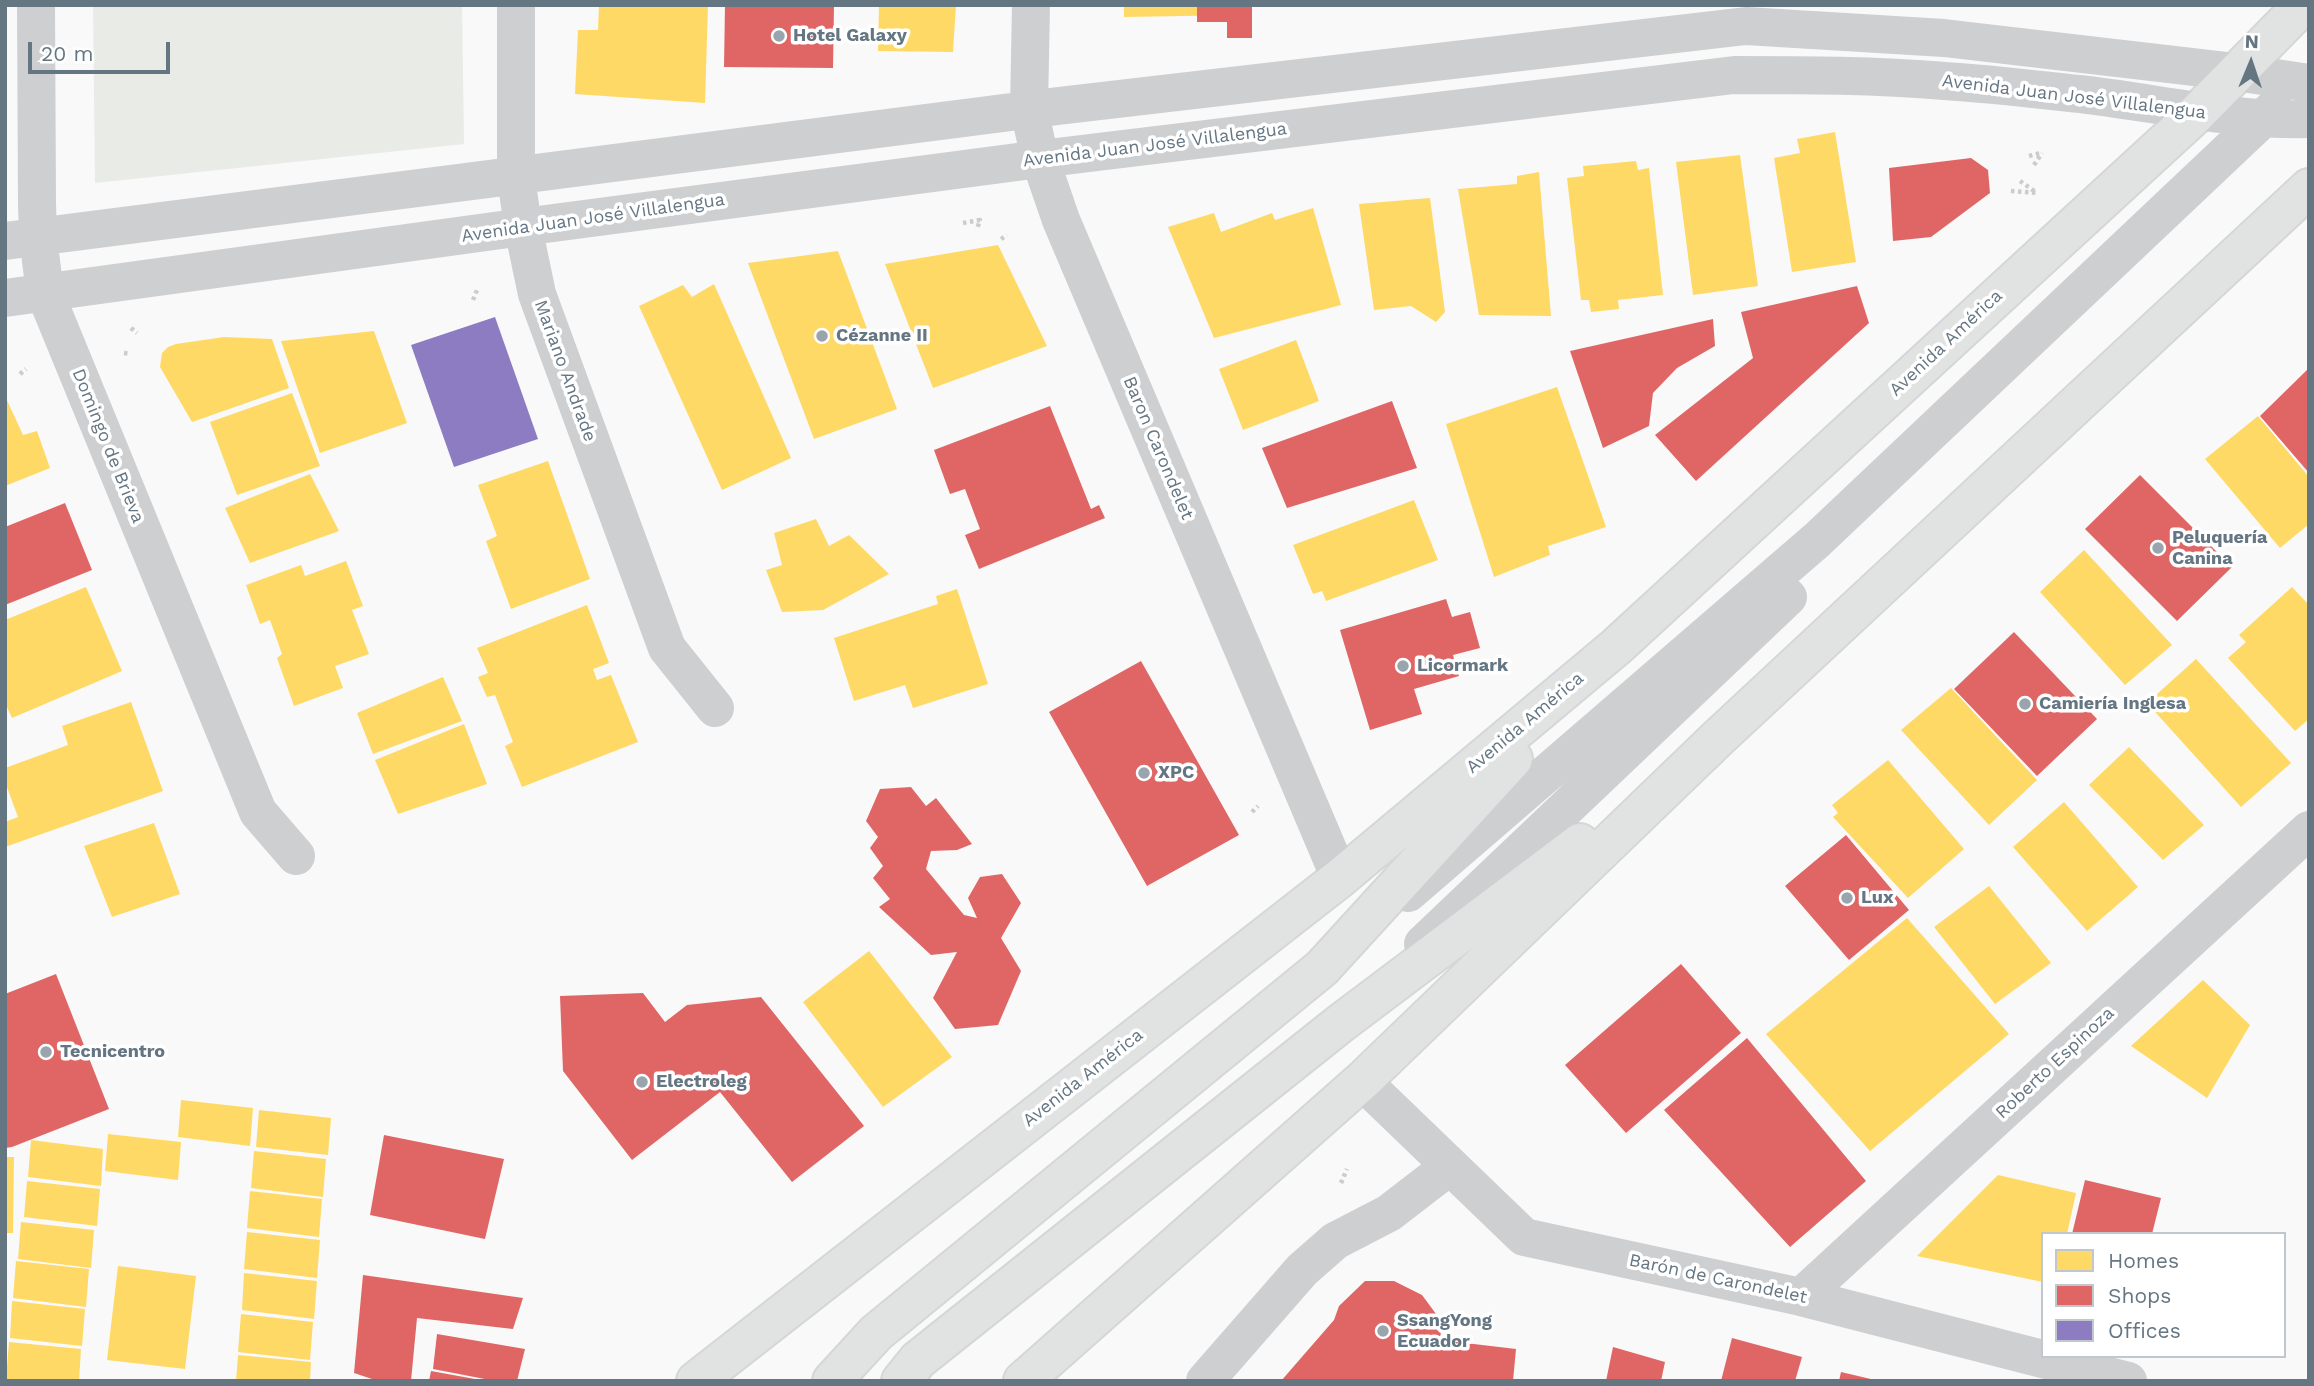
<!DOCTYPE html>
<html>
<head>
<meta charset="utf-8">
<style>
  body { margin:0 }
  #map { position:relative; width:2314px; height:1386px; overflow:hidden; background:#f9f9f9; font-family:"Work Sans",sans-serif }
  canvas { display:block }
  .frame { position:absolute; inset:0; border:7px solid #657683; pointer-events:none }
  .legend { position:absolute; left:2041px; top:1232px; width:245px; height:126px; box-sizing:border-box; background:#fff; border:2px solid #c1c8cd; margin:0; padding:9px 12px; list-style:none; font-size:21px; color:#657683 }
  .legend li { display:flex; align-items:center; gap:14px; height:35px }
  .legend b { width:35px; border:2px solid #c1c8cd }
  .north { position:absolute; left:2216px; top:28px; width:70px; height:70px; -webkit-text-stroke:5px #fff; paint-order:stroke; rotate:2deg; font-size:19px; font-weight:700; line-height:28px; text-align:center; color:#657683 }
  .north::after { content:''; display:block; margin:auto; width:24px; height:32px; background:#657683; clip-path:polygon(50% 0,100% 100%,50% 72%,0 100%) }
  .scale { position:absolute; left:28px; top:42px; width:142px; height:32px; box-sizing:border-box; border:4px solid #657683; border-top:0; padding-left:9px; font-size:21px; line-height:24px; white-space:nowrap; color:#657683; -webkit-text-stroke:5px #fff; paint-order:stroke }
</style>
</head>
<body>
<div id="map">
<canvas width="2314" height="1386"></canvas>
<div class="frame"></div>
<ul class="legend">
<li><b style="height:19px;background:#ffd966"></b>Homes</li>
<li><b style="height:19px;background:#e06666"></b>Shops</li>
<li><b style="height:19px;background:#8e7cc3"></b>Offices</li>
</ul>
<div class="north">N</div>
<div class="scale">20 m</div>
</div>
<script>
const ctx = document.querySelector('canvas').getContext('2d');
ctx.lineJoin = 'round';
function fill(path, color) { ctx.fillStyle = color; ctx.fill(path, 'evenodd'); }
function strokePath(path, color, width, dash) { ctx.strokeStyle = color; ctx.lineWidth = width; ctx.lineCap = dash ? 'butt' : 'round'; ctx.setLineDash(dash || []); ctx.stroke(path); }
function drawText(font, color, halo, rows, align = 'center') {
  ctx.font = font + ' "Work Sans",sans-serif'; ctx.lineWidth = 7; ctx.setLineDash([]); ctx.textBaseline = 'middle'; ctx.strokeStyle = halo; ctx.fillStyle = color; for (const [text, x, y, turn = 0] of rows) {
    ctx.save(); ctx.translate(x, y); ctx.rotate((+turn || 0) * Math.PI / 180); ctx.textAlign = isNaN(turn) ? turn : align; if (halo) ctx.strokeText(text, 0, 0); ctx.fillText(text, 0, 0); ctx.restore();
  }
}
fill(new Path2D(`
  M 93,5 L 462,5 L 464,144 L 95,183 Z`), '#e8ebe6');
fill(new Path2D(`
  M 599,5 L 669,7 L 670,5 L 708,5 L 705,103 L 575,94 L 578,30 L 598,30 Z
  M 879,5 L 956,5 L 953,52 L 878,51 Z
  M 1124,5 L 1242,5 L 1242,15 L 1124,17 Z
  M 1835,132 L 1856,262 L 1792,272 L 1774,158 L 1800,153 L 1797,139 Z
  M 1740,155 L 1758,286 L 1693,295 L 1676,162 Z
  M 1636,161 L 1638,170 L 1649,168 L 1663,295 L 1618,300 L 1619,309 L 1591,312 L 1589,300 L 1581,300 L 1567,178 L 1584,176 L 1583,166 Z
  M 1539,172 L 1551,316 L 1479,315 L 1458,189 L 1517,184 L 1517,176 Z
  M 1430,198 L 1445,312 L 1436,322 L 1411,306 L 1374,310 L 1359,204 Z
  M 1313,208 L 1341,305 L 1214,338 L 1168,227 L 1214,213 L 1221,232 L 1272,213 L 1275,220 Z
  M 998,245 L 1047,346 L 933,388 L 885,264 Z
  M 838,251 L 897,409 L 814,439 L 748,263 Z
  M 714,284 L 791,458 L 722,490 L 639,306 L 683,285 L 692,297 Z
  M 374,331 L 407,423 L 320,453 L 281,341 Z
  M 224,337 L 272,339 L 289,388 L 192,422 L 160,367 L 162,353 L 168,347 L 176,344 Z
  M 1296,340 L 1319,401 L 1243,430 L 1219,369 Z
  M 1557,387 L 1606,527 L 1548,546 L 1550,555 L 1494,577 L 1446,424 Z
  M 292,393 L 320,466 L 237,495 L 210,422 Z
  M 5,396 L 23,435 L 37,431 L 50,468 L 5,486 Z
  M 2258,416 L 2309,477 L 2309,524 L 2280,548 L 2205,459 Z
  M 548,461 L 590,579 L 511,609 L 486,541 L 497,536 L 478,485 Z
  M 310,474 L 339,531 L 250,563 L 225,508 Z
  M 1414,500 L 1438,560 L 1326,601 L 1322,591 L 1313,594 L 1293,545 Z
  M 816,519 L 829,546 L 849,535 L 889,574 L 823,610 L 782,612 L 766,570 L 782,565 L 774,533 Z
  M 2084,550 L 2172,645 L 2125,685 L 2040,592 Z
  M 346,561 L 363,606 L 352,610 L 369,654 L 335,666 L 343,688 L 294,706 L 277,658 L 282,654 L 270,620 L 260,624 L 246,585 L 301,565 L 305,576 Z
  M 86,587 L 122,671 L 12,718 L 5,703 L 5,620 Z
  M 2292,587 L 2309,605 L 2309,719 L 2295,731 L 2228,658 L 2246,642 L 2239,635 Z
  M 957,589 L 988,684 L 913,708 L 905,685 L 854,701 L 834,638 L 938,604 L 936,596 Z
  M 587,605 L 609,663 L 593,669 L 597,680 L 611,675 L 638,742 L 522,787 L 505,746 L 513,742 L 495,695 L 487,697 L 478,677 L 488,673 L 477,648 Z
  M 2196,659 L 2291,763 L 2241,807 L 2147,703 Z
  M 443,677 L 462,721 L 373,754 L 357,713 Z
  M 1951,688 L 2037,780 L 1989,825 L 1901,730 Z
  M 131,702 L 163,791 L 5,847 L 5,822 L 18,817 L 5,782 L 5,768 L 68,745 L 62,726 Z
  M 464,724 L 487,784 L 398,814 L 375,760 Z
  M 2129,747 L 2204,825 L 2163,860 L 2089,785 Z
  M 1888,760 L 1964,849 L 1908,898 L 1833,817 L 1838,813 L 1832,805 Z
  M 2064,802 L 2138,887 L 2087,931 L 2013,847 Z
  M 154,823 L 180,894 L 112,917 L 84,846 Z
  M 1989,886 L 2051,963 L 1995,1004 L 1934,927 Z
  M 1907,918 L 2009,1034 L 1870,1151 L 1766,1034 Z
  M 869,951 L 952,1057 L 883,1107 L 803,1002 Z
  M 2203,980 L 2250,1025 L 2207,1098 L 2131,1046 Z
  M 181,1100 L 253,1108 L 250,1146 L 178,1137 Z
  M 259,1110 L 331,1118 L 328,1155 L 256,1147 Z
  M 108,1134 L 181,1142 L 178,1180 L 105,1171 Z
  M 31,1140 L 103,1149 L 101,1186 L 28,1177 Z
  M 254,1151 L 326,1159 L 323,1197 L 251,1188 Z
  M 5,1157 L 14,1157 L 13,1233 L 5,1233 Z
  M 1998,1175 L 2076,1193 L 2067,1234 L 2043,1234 L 2043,1282 L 1917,1256 Z
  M 27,1181 L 100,1189 L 97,1226 L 24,1217 Z
  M 250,1191 L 322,1199 L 319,1237 L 247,1228 Z
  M 21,1222 L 94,1230 L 91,1268 L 18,1259 Z
  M 247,1232 L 320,1240 L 317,1278 L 244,1269 Z
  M 16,1261 L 89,1269 L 86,1307 L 13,1298 Z
  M 118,1266 L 196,1276 L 185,1369 L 107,1360 Z
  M 244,1273 L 317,1281 L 314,1319 L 242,1310 Z
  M 12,1301 L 85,1309 L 82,1346 L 10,1338 Z
  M 241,1314 L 313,1322 L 310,1360 L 238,1352 Z
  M 9,1342 L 81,1349 L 79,1381 L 6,1379 Z
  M 238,1355 L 311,1362 L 310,1381 L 236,1381 Z`), '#ffd966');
fill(new Path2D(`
  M 725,5 L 834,5 L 833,68 L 724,67 Z
  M 1197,5 L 1252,5 L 1252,38 L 1227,38 L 1227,22 L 1197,22 Z
  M 1971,158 L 1988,170 L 1990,193 L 1931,237 L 1893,241 L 1889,168 Z
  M 1857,286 L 1869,323 L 1696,481 L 1655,435 L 1753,358 L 1741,312 Z
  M 1713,319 L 1715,346 L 1677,368 L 1653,393 L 1649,426 L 1603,448 L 1570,351 Z
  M 2309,368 L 2309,473 L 2260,416 Z
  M 1392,401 L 1417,468 L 1287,508 L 1262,448 Z
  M 1050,406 L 1091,509 L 1099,505 L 1105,518 L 979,569 L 965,535 L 980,529 L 965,489 L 950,494 L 934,450 Z
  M 2140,475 L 2232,567 L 2177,621 L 2085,529 Z
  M 65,503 L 92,570 L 5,605 L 5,527 Z
  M 1446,599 L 1452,617 L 1470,612 L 1480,648 L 1453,655 L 1459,676 L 1414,689 L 1422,714 L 1370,730 L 1340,630 Z
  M 2014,632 L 2097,719 L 2037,776 L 1954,689 Z
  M 1141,661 L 1239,835 L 1147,886 L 1049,712 Z
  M 911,787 L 926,806 L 936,798 L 972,844 L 957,850 L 931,851 L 926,869 L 964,915 L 977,918 L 968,898 L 980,877 L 1002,874 L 1021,903 L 1001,938 L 1021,971 L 998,1025 L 955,1029 L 933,998 L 957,952 L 931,955 L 879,907 L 890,899 L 873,878 L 883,866 L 870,848 L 878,837 L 866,821 L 880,789 Z
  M 1846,835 L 1909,910 L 1849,960 L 1785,886 Z
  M 1681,964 L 1741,1033 L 1626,1133 L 1565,1065 Z
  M 56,974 L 109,1109 L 12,1147 L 5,1148 L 5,994 Z
  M 643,993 L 665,1022 L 687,1005 L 761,997 L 864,1126 L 792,1182 L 720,1092 L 632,1160 L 563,1071 L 560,996 Z
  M 1747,1038 L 1866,1181 L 1790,1247 L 1664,1110 Z
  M 384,1135 L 504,1159 L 485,1239 L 370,1215 Z
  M 2085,1180 L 2161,1198 L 2152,1234 L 2072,1234 Z
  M 363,1275 L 523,1298 L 513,1329 L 417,1318 L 411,1381 L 378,1381 L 354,1373 Z
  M 1365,1281 L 1394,1281 L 1422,1295 L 1442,1322 L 1440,1340 L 1516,1349 L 1513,1381 L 1281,1381 L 1334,1320 L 1339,1306 Z
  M 437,1334 L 525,1349 L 517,1381 L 495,1381 L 433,1369 Z
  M 1732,1338 L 1802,1357 L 1795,1381 L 1721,1381 Z
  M 1613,1347 L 1665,1362 L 1661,1381 L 1606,1381 Z
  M 431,1371 L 475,1379 L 475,1381 L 429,1381 Z
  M 1841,1372 L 1875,1380 L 1875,1381 L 1839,1381 Z`), '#e06666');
fill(new Path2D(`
  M 495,317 L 538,439 L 454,467 L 411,345 Z`), '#8e7cc3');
const major = new Path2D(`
  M 696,1381 L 1340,878 L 1616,647 L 2197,113 L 2303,5
  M 832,1381 L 876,1333 L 1322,968 L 1513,759
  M 901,1381 L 918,1360 L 1341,1023 L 1580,843
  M 1023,1381 L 1362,1081 L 1718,738 L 2309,188`);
strokePath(major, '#d5d6d7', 42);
strokePath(new Path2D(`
  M 2029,156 L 2041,153
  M 2034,165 L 2042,153
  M 2020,181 L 2037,193
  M 2011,191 L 2038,193
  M 963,223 L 980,220 L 977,229
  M 1001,239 L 1007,235
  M 473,300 L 477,290
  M 131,328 L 137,333
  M 124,353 L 130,354
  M 20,374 L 26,369
  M 1252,812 L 1258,806
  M 1341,1183 L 1347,1169`), '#cbcccd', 4.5, [3.5, 3.5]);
strokePath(new Path2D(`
  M 36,5 L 37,203 L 38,237 L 45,293 L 258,812 L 296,856
  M 516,5 L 516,177 L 523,227 L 537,294 L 667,648 L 715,708
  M 1031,5 L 1029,109 L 1040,159 L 1061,220 L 1340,878
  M 5,241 L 1058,106 L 1746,26 L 1944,38 L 2236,72 L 2309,83
  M 5,298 L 523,227 L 1040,159 L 1734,75 C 1804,75 1875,75 1945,81 C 1993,84 2040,90 2088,95 C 2162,104 2234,121 2309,119
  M 1408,893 L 1817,540 L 2274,108
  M 1423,944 L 1788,597
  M 1362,1081 L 1524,1237 L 1801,1297 L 2128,1381
  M 1801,1297 L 2309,830
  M 1205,1381 L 1302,1270 L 1335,1241 L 1389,1213 L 1450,1166`), '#cecfd0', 38);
strokePath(major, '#e1e2e2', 38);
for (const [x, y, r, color] of [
  [779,36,7,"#99a4ac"],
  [822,336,7,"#99a4ac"],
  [2158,548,7,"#99a4ac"],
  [1403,666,7,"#99a4ac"],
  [2025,704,7,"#99a4ac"],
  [1144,773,7,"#99a4ac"],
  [1847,898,7,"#99a4ac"],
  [46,1052,7,"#99a4ac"],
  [642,1082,7,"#99a4ac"],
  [1383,1331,7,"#99a4ac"]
]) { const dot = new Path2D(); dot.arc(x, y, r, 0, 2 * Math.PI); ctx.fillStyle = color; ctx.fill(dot); strokePath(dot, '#fff', 2.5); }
drawText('bold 18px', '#657683', '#fff', [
  ["Hotel Galaxy",793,36],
  ["Cézanne II",836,336],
  ["Peluquería",2172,538],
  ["Canina",2172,559],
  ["Licormark",1417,666],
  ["Camiería Inglesa",2039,704],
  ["XPC",1158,773],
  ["Lux",1861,898],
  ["Tecnicentro",60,1052],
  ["Electroleg",656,1082],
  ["SsangYong",1397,1321],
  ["Ecuador",1397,1342]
], 'left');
drawText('18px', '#657683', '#fff', [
  ["Avenida Juan José Villalengua",2074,97,7],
  ["Avenida Juan José Villalengua",1155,145,-7],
  ["Avenida Juan José Villalengua",593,218,-8],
  ["Avenida América",1946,343,-43],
  ["Mariano Andrade",565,371,70],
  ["Domingo de Brieva",108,446,68],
  ["Baron Carondelet",1158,448,67],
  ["Avenida América",1525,723,-40],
  ["Roberto Espinoza",2055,1063,-43],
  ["Avenida América",1083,1078,-38],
  ["Barón de Carondelet",1718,1279,12]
]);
</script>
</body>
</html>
